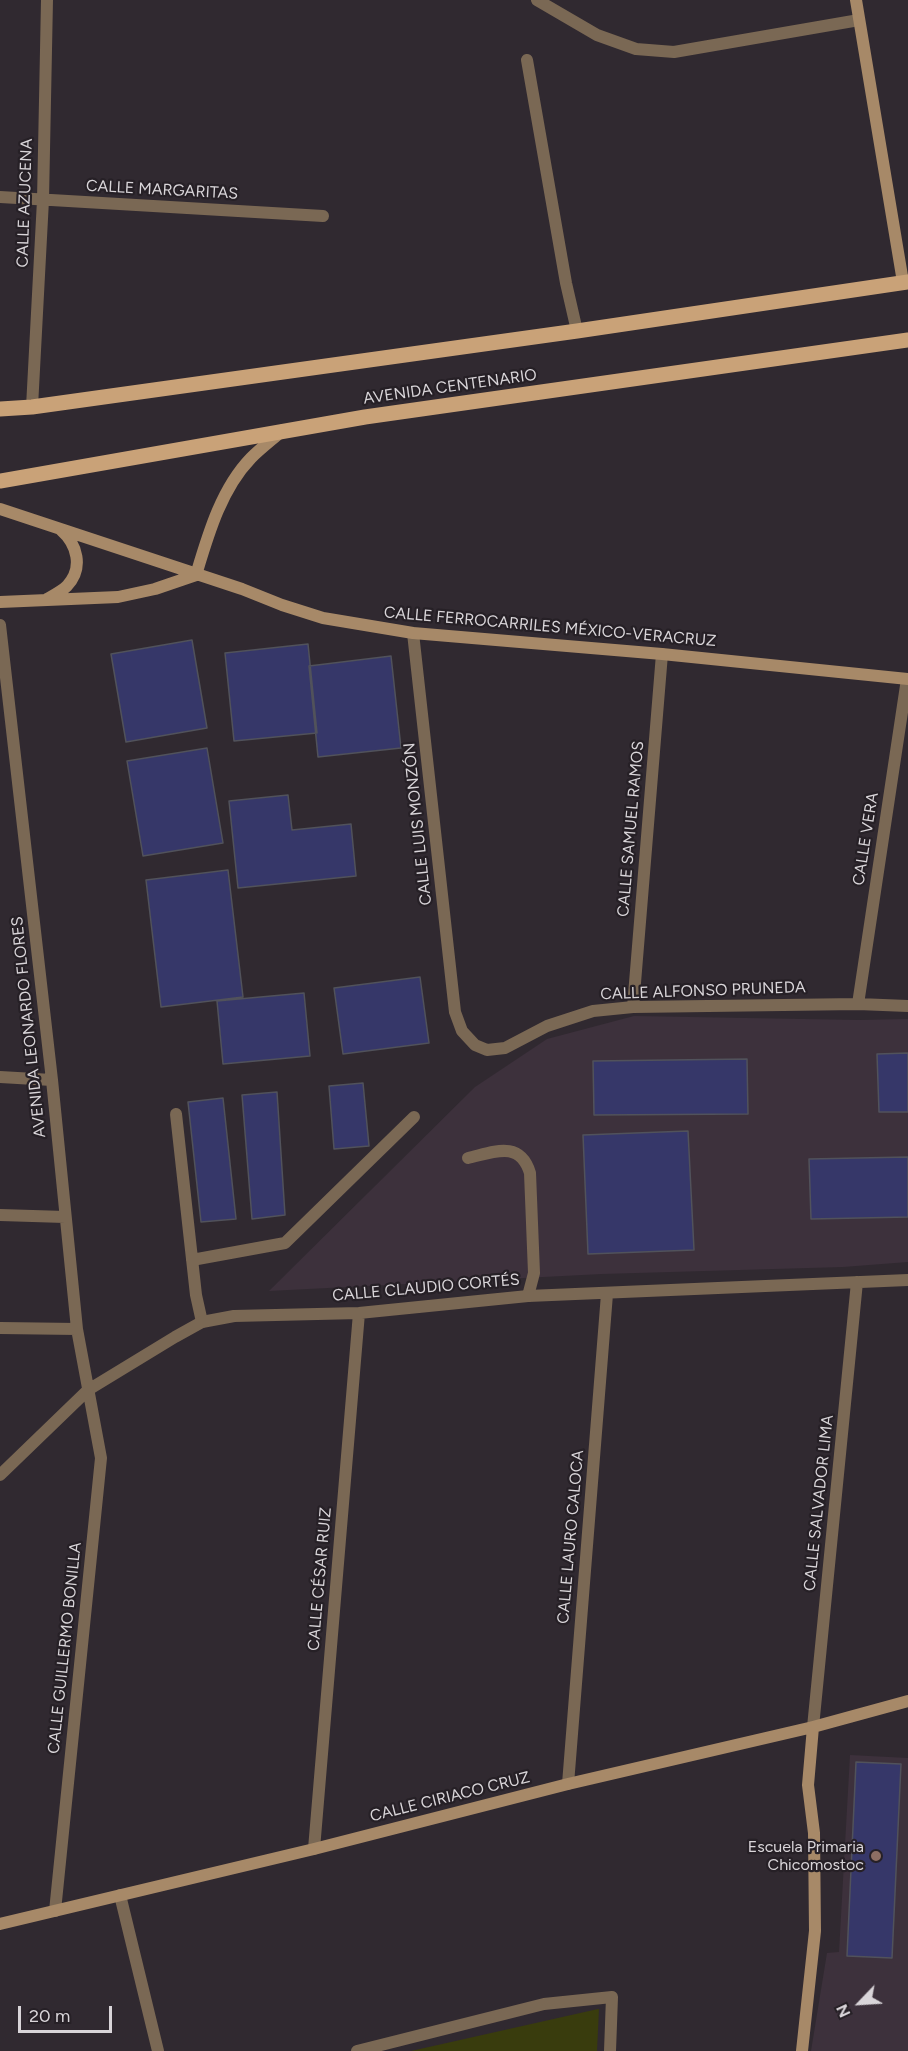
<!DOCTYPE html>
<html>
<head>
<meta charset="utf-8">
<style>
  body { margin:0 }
  #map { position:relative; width:908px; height:2051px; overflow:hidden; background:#302930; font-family:Figtree,sans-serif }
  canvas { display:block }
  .north { position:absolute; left:830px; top:1973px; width:60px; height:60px; -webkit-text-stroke:4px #262026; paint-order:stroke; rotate:245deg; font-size:16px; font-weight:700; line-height:24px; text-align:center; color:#d9d5d9 }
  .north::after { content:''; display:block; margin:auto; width:21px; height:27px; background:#d9d5d9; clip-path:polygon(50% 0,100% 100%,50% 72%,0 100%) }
  .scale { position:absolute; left:18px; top:2006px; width:94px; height:27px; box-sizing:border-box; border:3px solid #d9d5d9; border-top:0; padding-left:8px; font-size:18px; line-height:21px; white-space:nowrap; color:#d9d5d9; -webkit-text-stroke:4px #262026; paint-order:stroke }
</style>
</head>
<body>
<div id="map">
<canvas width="908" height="2051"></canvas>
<div class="north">N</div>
<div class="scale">20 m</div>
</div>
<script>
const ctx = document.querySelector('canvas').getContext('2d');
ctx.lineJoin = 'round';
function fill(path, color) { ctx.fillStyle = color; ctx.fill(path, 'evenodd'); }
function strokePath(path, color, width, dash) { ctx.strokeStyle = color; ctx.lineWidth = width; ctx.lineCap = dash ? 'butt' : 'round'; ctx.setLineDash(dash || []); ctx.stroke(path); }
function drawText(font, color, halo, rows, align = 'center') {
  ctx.font = font + ' Figtree,sans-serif'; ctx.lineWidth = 4.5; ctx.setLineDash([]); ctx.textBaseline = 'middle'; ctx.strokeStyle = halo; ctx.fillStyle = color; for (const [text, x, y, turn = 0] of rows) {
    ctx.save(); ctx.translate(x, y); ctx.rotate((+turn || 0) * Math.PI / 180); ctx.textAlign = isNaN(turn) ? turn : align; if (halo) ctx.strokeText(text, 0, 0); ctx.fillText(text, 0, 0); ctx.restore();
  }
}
fill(new Path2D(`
  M 634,1016 L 859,1020 L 908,1019 L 908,1262 L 843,1267 L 602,1274 L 269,1291 L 475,1087 L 547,1039 Z
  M 850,1755 L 908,1758 L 908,2051 L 811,2051 L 827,1953 L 839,1952 Z`), '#3d313c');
fill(new Path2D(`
  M 599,2009 L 597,2051 L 411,2051 L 598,2009 Z`), '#393c0d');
const building = new Path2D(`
  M 192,640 L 207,728 L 126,742 L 111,654 Z
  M 308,644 L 317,733 L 234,741 L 225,653 Z
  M 391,656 L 401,748 L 318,757 L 309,666 Z
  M 207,748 L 223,843 L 143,856 L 127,761 Z
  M 288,795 L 292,830 L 351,824 L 356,876 L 238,888 L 229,801 Z
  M 228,870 L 243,997 L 161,1007 L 146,880 Z
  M 420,977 L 429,1043 L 343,1054 L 334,988 Z
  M 304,993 L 310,1056 L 223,1064 L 217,1001 Z
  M 908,1053 L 908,1112 L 879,1112 L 877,1054 Z
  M 747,1059 L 748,1114 L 594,1115 L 593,1061 Z
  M 363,1083 L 369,1146 L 334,1149 L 329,1086 Z
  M 277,1092 L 285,1215 L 252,1219 L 242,1095 Z
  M 223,1098 L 236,1219 L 201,1222 L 188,1102 Z
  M 688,1131 L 694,1250 L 588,1254 L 583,1135 Z
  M 908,1157 L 908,1217 L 811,1219 L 809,1159 Z
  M 856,1762 L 901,1764 L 892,1958 L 847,1956 Z`);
fill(building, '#363769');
strokePath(building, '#51525b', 1.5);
strokePath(new Path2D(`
  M 527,60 L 566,283 L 577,331
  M 176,1114 L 196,1295 L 202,1322
  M 468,1158 C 494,1152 520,1140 530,1173 L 534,1273 L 528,1296
  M 192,1260 L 285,1243 L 414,1117`), '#7a6854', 12);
strokePath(new Path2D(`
  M 537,0 L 597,35 L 636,49 L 674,52 L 859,20
  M 0,197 L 323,216
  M 32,407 L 43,200 L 47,0
  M 0,625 L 52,1080 L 77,1329 L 101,1458 L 55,1911
  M 413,633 L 455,1012 L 462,1031 L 475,1045 L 487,1050 L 505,1048 L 547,1026 L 593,1011 L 633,1007 L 858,1004 L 908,1006
  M 858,1004 L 907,679
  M 633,1007 L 662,654
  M 0,1077 L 52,1080
  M 0,1215 L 65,1217
  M 0,1328 L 77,1329
  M 0,1475 L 88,1390 L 175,1337 L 202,1322 L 234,1316 L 359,1313 L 528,1296 L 908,1280
  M 813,1727 L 857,1282
  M 568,1784 L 607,1294
  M 314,1849 L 359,1313
  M 120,1895 L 158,2051
  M 357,2051 L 544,2004 L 612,1997 L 610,2051`), '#7a6854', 12);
strokePath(new Path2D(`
  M 856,0 L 903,282
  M 0,509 L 242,589 L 282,605 L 323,618 L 413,633 L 662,654 L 908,679
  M 196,575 C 208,535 221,489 251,458 C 261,448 273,439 283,430
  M 47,599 C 54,595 62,591 67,586 C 84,568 77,544 61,530
  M 0,602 L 118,597 L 155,589 L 196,575
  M 0,1924 L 314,1849 L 568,1784 L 813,1727 L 908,1701
  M 802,2051 L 815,1931 L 814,1833 L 808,1785 L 813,1727`), '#a78968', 12);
strokePath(new Path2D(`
  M 0,409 L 32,407 L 577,331 L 908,282
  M 0,481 L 365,417 L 908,340`), '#c9a278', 15);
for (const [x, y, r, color] of [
  [876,1856,6,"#8d6e63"]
]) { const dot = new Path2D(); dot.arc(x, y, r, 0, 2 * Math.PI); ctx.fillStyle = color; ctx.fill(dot); strokePath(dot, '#262026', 2); }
drawText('16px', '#d9d5d9', '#262026', [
  ["CALLE MARGARITAS",162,190,3],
  ["CALLE AZUCENA",25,203,-88],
  ["AVENIDA CENTENARIO",450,387,-8],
  ["CALLE FERROCARRILES MÉXICO-VERACRUZ",550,627,5],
  ["CALLE LUIS MONZÓN",418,824,-96],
  ["CALLE SAMUEL RAMOS",631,829,-85],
  ["CALLE VERA",866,839,-81],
  ["CALLE ALFONSO PRUNEDA",703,991,-2],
  ["AVENIDA LEONARDO FLORES",29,1027,-96],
  ["CALLE CLAUDIO CORTÉS",426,1288,-5],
  ["CALLE SALVADOR LIMA",819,1503,-84],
  ["CALLE LAURO CALOCA",571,1537,-85],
  ["CALLE CÉSAR RUIZ",320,1579,-85],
  ["CALLE GUILLERMO BONILLA",65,1648,-84],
  ["CALLE CIRIACO CRUZ",450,1797,-14]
]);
drawText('16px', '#d9d5d9', '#262026', [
  ["Escuela Primaria",864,1847],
  ["Chicomostoc",864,1865]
], 'right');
</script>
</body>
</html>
